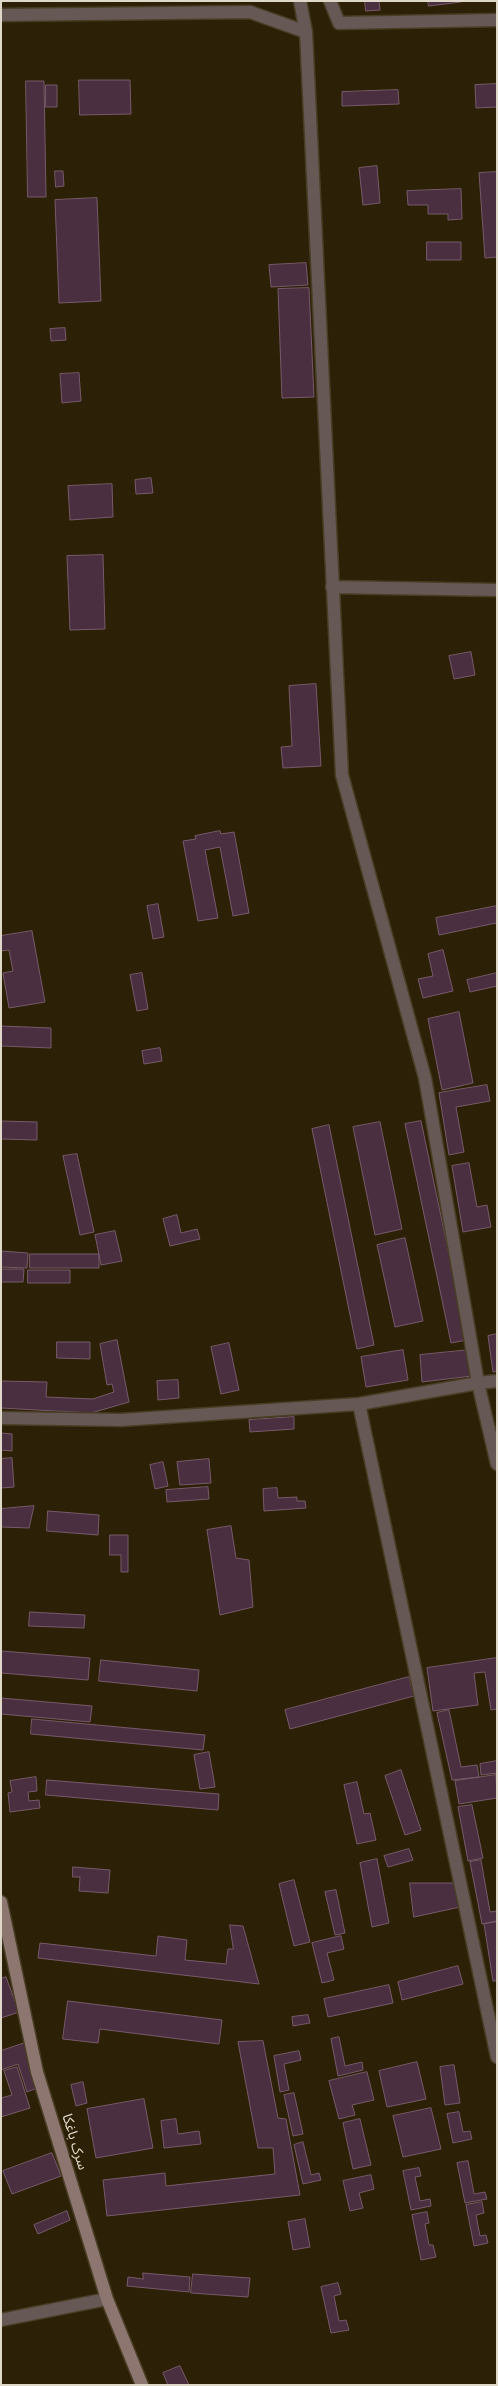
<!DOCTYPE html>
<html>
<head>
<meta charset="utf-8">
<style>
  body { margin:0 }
  #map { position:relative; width:498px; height:2386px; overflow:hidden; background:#2c2106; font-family:Roboto,sans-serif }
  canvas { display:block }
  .frame { position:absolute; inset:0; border:2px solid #dfd8c8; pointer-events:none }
</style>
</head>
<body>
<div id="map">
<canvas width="498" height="2386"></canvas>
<div class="frame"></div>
</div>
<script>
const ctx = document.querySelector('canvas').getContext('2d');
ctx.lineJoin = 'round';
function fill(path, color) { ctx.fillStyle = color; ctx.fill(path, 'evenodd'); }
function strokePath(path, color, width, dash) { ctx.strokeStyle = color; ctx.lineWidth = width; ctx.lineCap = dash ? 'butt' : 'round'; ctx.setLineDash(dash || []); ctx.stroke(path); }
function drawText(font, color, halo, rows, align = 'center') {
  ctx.font = font + ' Roboto,"Noto Sans Arabic",sans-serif'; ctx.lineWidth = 4; ctx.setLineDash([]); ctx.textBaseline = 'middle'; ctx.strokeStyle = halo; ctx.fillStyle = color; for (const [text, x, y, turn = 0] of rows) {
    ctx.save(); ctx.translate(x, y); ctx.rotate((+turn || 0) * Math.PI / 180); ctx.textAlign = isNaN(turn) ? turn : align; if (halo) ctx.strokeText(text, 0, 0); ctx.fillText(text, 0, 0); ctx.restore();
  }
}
const building = new Path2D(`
  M 365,1 L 379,1 L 380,10 L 366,11 Z
  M 428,1 L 461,1 L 461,2 L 429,6 Z
  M 79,80 L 130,80 L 131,114 L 80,115 Z
  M 26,81 L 44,81 L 46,197 L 28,197 Z
  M 497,84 L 497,107 L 476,108 L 475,85 Z
  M 46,85 L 57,85 L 57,107 L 46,107 Z
  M 398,90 L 399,104 L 342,106 L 342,92 Z
  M 377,166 L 380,203 L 363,205 L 359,168 Z
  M 55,171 L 63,171 L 64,186 L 56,187 Z
  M 497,172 L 497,257 L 485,258 L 479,173 Z
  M 461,189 L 462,219 L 448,220 L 448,214 L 428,214 L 428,205 L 408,205 L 407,191 Z
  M 97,198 L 101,301 L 59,303 L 55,200 Z
  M 427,242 L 461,242 L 461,260 L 427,260 Z
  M 306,263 L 308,285 L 271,287 L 269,265 Z
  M 309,288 L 314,397 L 282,398 L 278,289 Z
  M 65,328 L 66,340 L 51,341 L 50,329 Z
  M 79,373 L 81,401 L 62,403 L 60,374 Z
  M 151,478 L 153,493 L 136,494 L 135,480 Z
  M 112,484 L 113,517 L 70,520 L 68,486 Z
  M 103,555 L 105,629 L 70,630 L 67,556 Z
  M 471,652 L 475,675 L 454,679 L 449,656 Z
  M 316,684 L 321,766 L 283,768 L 281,747 L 292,746 L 289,686 Z
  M 220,831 L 221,834 L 234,832 L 249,913 L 233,916 L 220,847 L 205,850 L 218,918 L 198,921 L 183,841 L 196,839 L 195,836 Z
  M 158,904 L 164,937 L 153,939 L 147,906 Z
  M 497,906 L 497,928 L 496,923 L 439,935 L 436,918 Z
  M 32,931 L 45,1002 L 9,1008 L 3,973 L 13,971 L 9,950 L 1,951 L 1,936 Z
  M 443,950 L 453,991 L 423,998 L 418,979 L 433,976 L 428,954 Z
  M 142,973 L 148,1009 L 137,1011 L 130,975 Z
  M 497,973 L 497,986 L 470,992 L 467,980 Z
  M 459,1012 L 473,1083 L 442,1090 L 428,1019 Z
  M 1,1026 L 51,1028 L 51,1048 L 1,1046 Z
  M 160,1048 L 162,1061 L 144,1064 L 142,1051 Z
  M 487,1085 L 490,1101 L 456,1107 L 464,1152 L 449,1155 L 439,1093 Z
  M 1,1121 L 37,1122 L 37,1140 L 1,1139 Z
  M 421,1121 L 467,1340 L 451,1343 L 405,1124 Z
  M 380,1122 L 402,1229 L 375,1235 L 353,1127 Z
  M 329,1125 L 374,1345 L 357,1349 L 312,1129 Z
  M 77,1154 L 94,1232 L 80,1235 L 63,1156 Z
  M 469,1163 L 477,1207 L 487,1205 L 491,1227 L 463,1232 L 452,1166 Z
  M 177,1215 L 181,1233 L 197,1229 L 200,1239 L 170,1246 L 163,1219 Z
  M 115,1231 L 122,1261 L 101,1265 L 95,1235 Z
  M 405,1238 L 423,1321 L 395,1327 L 377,1245 Z
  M 1,1251 L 28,1253 L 27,1268 L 1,1267 Z
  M 30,1254 L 99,1254 L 99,1268 L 30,1268 Z
  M 1,1269 L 24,1269 L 23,1282 L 1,1282 Z
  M 28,1270 L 70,1270 L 70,1283 L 28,1283 Z
  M 497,1334 L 497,1371 L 493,1372 L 488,1336 Z
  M 117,1340 L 129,1402 L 91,1413 L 1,1408 L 1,1381 L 47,1382 L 46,1397 L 93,1399 L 114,1392 L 112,1384 L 107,1385 L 100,1344 Z
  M 57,1342 L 90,1342 L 90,1359 L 57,1358 Z
  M 229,1343 L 239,1390 L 221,1394 L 211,1347 Z
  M 403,1350 L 408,1380 L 366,1387 L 361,1357 Z
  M 470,1350 L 472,1376 L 422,1382 L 420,1355 Z
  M 178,1380 L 179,1398 L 158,1400 L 157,1381 Z
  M 294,1417 L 294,1429 L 250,1432 L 249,1420 Z
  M 1,1433 L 12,1434 L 12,1451 L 1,1450 Z
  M 12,1458 L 14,1487 L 1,1488 L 1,1459 Z
  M 209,1459 L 211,1483 L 180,1485 L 177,1462 Z
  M 163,1462 L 168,1486 L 155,1489 L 150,1465 Z
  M 208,1487 L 209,1499 L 167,1502 L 166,1490 Z
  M 277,1488 L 278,1498 L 297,1497 L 297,1501 L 305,1501 L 306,1508 L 264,1511 L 263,1489 Z
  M 34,1506 L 29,1528 L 1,1527 L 1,1509 Z
  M 48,1511 L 99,1515 L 98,1535 L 47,1531 Z
  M 231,1526 L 236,1558 L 249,1560 L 253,1607 L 220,1615 L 207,1530 Z
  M 110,1535 L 128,1535 L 128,1572 L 121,1572 L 121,1555 L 110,1555 Z
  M 30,1612 L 85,1615 L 84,1628 L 29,1626 Z
  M 1,1651 L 90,1658 L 88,1680 L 1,1673 Z
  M 497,1658 L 497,1709 L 491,1710 L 485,1672 L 474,1673 L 478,1705 L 433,1711 L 427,1668 Z
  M 101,1660 L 199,1670 L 197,1691 L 99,1681 Z
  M 409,1677 L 414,1696 L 290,1729 L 285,1710 Z
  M 1,1698 L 92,1706 L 90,1722 L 1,1714 Z
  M 449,1710 L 461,1767 L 477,1765 L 479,1777 L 452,1780 L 437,1713 Z
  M 32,1719 L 205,1735 L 203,1750 L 31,1734 Z
  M 209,1752 L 215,1787 L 200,1789 L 194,1755 Z
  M 497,1761 L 497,1773 L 481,1775 L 480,1764 Z
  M 401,1770 L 421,1830 L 405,1835 L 385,1776 Z
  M 496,1775 L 497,1798 L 459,1804 L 455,1781 Z
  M 36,1777 L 37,1791 L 28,1792 L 29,1801 L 39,1800 L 40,1808 L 10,1812 L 8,1793 L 12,1792 L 10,1781 Z
  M 47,1780 L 219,1794 L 218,1810 L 46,1795 Z
  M 357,1782 L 364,1814 L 370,1813 L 376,1840 L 357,1844 L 344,1785 Z
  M 472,1805 L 483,1858 L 468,1861 L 458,1807 Z
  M 409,1849 L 413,1860 L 388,1867 L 384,1856 Z
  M 377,1859 L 389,1923 L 372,1927 L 360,1863 Z
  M 481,1860 L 490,1912 L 497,1911 L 497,1921 L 482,1924 L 470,1862 Z
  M 73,1867 L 110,1870 L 108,1893 L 79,1891 L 80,1877 L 73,1877 Z
  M 294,1880 L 310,1942 L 294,1946 L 279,1884 Z
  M 410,1883 L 454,1883 L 460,1907 L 414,1917 Z
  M 336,1890 L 345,1933 L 335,1935 L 325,1892 Z
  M 497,1922 L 497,1981 L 493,1981 L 484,1924 Z
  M 230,1925 L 243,1926 L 259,1984 L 38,1958 L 40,1943 L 156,1956 L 158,1936 L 187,1940 L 185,1960 L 226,1964 L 228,1949 L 233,1949 Z
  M 341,1936 L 344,1949 L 327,1953 L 334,1980 L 322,1983 L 312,1943 Z
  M 458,1966 L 463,1984 L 402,2000 L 398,1982 Z
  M 6,1977 L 19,2012 L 1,2018 L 1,1979 Z
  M 389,1985 L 393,2003 L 328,2017 L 324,1999 Z
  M 68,2001 L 222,2020 L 219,2044 L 100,2029 L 98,2043 L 63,2039 Z
  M 308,2015 L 310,2023 L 293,2026 L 292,2017 Z
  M 339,2037 L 345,2066 L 362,2062 L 363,2070 L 338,2076 L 331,2039 Z
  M 263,2041 L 278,2118 L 286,2119 L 300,2195 L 107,2216 L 103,2180 L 165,2173 L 166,2186 L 275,2174 L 273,2148 L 258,2148 L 238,2042 Z
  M 25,2043 L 40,2087 L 27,2092 L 18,2064 L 1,2070 L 1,2051 Z
  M 299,2051 L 301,2060 L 284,2064 L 289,2090 L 280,2092 L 274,2056 Z
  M 417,2062 L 426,2099 L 387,2107 L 379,2071 Z
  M 454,2065 L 460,2103 L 445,2105 L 440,2067 Z
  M 17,2067 L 30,2108 L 1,2117 L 1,2098 L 12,2095 L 4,2071 Z
  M 367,2072 L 374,2100 L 352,2105 L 355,2115 L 339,2119 L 329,2081 Z
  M 83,2082 L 87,2103 L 76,2106 L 71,2085 Z
  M 294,2093 L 303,2134 L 293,2136 L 284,2095 Z
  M 144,2099 L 153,2148 L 96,2158 L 87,2109 Z
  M 431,2108 L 441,2149 L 403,2157 L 393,2116 Z
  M 459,2112 L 463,2132 L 470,2131 L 472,2139 L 453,2143 L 447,2114 Z
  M 176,2119 L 178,2134 L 199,2131 L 201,2144 L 164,2148 L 161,2121 Z
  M 360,2119 L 371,2165 L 353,2169 L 343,2123 Z
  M 303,2142 L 311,2175 L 319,2173 L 321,2180 L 303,2184 L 294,2145 Z
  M 52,2153 L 61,2176 L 12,2194 L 3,2171 Z
  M 468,2161 L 474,2194 L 485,2192 L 487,2199 L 465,2203 L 457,2163 Z
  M 419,2168 L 421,2176 L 415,2177 L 420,2201 L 430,2199 L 431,2206 L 411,2210 L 403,2171 Z
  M 371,2175 L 374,2189 L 359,2193 L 363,2208 L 350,2211 L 343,2181 Z
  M 482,2202 L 484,2213 L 476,2215 L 480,2236 L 486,2235 L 488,2243 L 474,2246 L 466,2205 Z
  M 67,2211 L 70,2220 L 38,2234 L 34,2225 Z
  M 427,2212 L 429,2223 L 425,2224 L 429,2245 L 433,2245 L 436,2257 L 421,2260 L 412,2215 Z
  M 305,2219 L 310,2247 L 293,2250 L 288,2222 Z
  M 143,2273 L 190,2277 L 189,2292 L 127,2286 L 128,2277 L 143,2279 Z
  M 193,2274 L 250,2278 L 248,2297 L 191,2293 Z
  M 338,2283 L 341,2294 L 334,2296 L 339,2321 L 346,2320 L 349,2330 L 331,2333 L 321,2287 Z
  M 180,2366 L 189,2385 L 168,2385 L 163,2373 Z`);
fill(building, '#492f3f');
strokePath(building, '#775a6b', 1);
const street = new Path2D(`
  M 300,1 L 306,32
  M 330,1 L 339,23 L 497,20
  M 1,15 L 250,12 L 306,32 L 342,775 L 425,1078 L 478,1383 L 497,1464
  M 332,587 L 497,590
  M 359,1404 L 497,2057
  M 1,1418 L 121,1420 L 359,1404 L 478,1383 L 497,1381
  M 1,2320 L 107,2299`);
const secondary = new Path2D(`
  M 1,1902 L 37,2072 L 107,2299 L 142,2385`);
strokePath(street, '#493e25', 15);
strokePath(secondary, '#493e25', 15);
strokePath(street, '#665854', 12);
strokePath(secondary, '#8d766f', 12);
drawText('14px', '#dfd8c8', '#2c2106', [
  ["سرک باغکا",74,2142,73]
]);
</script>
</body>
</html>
